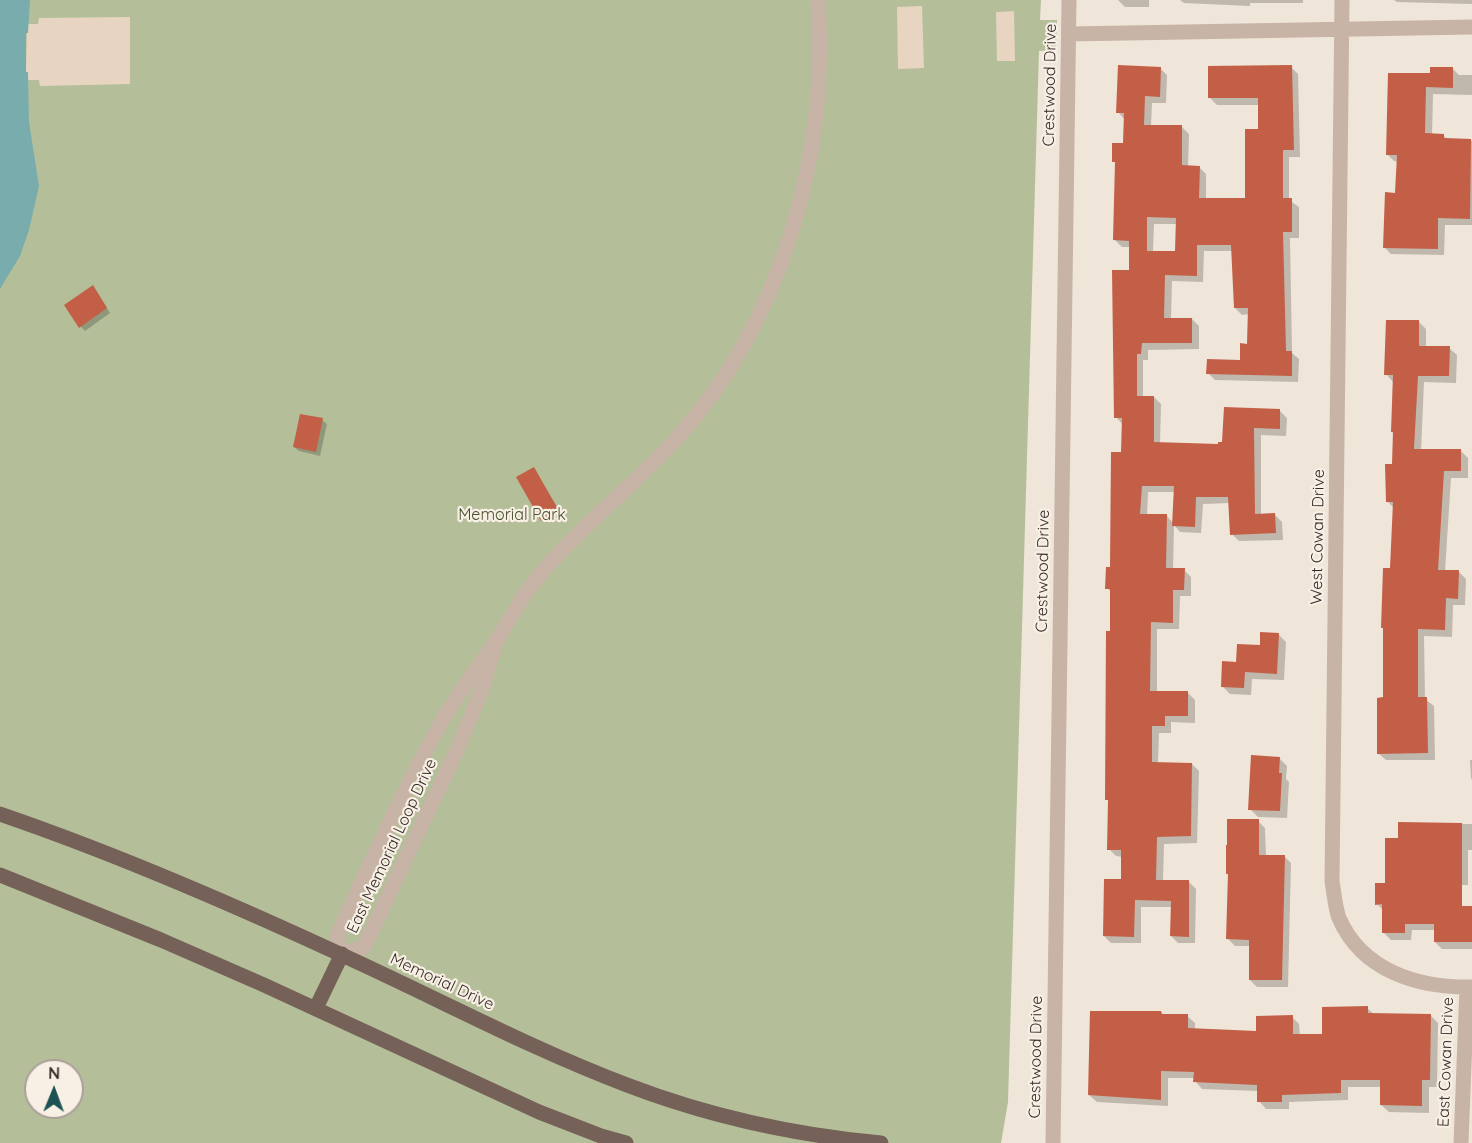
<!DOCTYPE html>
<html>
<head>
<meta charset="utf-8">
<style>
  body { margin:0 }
  #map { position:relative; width:1472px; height:1143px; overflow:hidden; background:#f0e5d9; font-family:Quicksand,sans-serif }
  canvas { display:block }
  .north { position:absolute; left:24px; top:1059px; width:60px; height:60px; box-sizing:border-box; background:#f8efe5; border:2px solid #aaa099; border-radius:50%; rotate:1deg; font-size:16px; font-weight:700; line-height:24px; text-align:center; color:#342a27 }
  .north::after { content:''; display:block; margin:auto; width:21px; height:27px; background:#1e5354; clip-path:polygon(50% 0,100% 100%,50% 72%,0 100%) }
</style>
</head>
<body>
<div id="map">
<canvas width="1472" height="1143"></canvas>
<div class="north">N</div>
</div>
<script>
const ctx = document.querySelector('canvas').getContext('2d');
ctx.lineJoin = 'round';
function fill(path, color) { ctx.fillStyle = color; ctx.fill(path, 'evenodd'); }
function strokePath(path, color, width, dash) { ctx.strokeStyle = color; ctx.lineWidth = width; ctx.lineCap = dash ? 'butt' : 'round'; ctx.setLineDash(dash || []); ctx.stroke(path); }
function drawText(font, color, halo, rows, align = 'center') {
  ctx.font = font + ' Quicksand,sans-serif'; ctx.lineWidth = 4.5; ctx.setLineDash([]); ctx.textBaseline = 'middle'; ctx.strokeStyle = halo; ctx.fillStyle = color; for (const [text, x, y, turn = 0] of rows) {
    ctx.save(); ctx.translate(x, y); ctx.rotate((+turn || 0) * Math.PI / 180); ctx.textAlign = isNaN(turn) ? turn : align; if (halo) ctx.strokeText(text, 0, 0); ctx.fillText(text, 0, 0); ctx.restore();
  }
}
fill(new Path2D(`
  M 0,0 L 1041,0 L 1040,20 L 1057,20 L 1056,50 L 1039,51 L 1008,1102 L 1001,1143 L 0,1143 ZM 36,1071 L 72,1071 L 72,1107 L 36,1107 Z`), '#b4bf9a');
fill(new Path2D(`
  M 922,6 L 924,68 L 898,69 L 897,7 Z
  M 1014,11 L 1015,61 L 997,61 L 996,12 Z
  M 130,17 L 130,84 L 40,86 L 39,80 L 28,80 L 28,73 L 26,72 L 27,24 L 38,24 L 39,18 Z`), '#e8d5c1');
fill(new Path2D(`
  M 0,0 L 30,0 L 28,33 L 26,33 L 26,72 L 28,72 L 29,122 L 39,186 L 29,230 L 20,256 L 0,289 Z`), '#79acac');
fill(new Path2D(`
  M 1118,0 L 1149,0 L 1149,7 L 1125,7 Z
  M 1180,0 L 1303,0 L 1303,3 L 1250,3 L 1250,6 L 1184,3 Z
  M 1394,0 L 1472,0 L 1472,4 L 1397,2 Z
  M 1291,67 L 1298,74 L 1300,157 L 1289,157 L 1289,200 L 1299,207 L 1299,238 L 1290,238 L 1292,353 L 1299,359 L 1298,382 L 1215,380 L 1208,373 L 1241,361 L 1249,345 L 1249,314 L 1242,315 L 1235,308 L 1233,251 L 1204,251 L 1203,282 L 1172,281 L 1171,319 L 1192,319 L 1199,326 L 1199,349 L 1148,350 L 1148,360 L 1143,360 L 1143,397 L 1154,397 L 1161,404 L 1160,444 L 1220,445 L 1280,411 L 1287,418 L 1286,436 L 1261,435 L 1261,516 L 1275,515 L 1282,522 L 1283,540 L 1239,541 L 1232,534 L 1230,503 L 1203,504 L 1201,533 L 1180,532 L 1174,525 L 1173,570 L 1184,570 L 1191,577 L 1191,596 L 1180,596 L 1179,629 L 1157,629 L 1157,693 L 1188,693 L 1195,700 L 1195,723 L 1171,722 L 1171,733 L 1159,733 L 1158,763 L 1192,764 L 1199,771 L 1197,843 L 1164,844 L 1163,881 L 1189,882 L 1196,889 L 1195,943 L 1178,943 L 1171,936 L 1172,907 L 1141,907 L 1141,943 L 1111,943 L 1104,936 L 1122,881 L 1123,857 L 1116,856 L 1109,849 L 1110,802 L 1106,799 L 1112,593 L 1107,588 L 1112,569 L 1122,454 L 1123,425 L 1116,417 L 1130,272 L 1131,247 L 1122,247 L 1115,240 L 1117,164 L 1114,161 L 1125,145 L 1125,120 L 1118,112 L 1160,68 L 1167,75 L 1166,103 L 1152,103 L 1151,126 L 1182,127 L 1189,134 L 1188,167 L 1199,167 L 1206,174 L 1206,200 L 1247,200 L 1259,131 L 1259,105 L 1217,105 L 1210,98 ZM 1154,224 L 1177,224 L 1176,253 L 1153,252 ZM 1148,492 L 1175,492 L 1173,523 L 1167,516 L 1147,516 Z
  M 1452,68 L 1459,75 L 1472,75 L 1472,95 L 1433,94 L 1432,135 L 1443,135 L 1448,140 L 1472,141 L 1472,225 L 1445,225 L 1444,255 L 1391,254 L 1384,247 L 1397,194 L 1398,162 L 1394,161 L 1387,154 L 1432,75 Z
  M 97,292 L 110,313 L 85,331 L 81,327 Z
  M 1419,322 L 1426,329 L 1426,348 L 1449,348 L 1457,355 L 1456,383 L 1424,382 L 1421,451 L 1461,451 L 1468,458 L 1468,478 L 1451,478 L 1445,571 L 1459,572 L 1466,579 L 1465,605 L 1453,605 L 1452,637 L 1424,636 L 1425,699 L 1434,706 L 1435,760 L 1386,760 L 1378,753 L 1385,699 L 1394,508 L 1387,501 L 1394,466 L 1394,434 L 1392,432 L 1393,382 L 1386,374 Z
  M 322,420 L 327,424 L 320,456 L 299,451 L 294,447 Z
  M 534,469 L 562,515 L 546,523 L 542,520 Z
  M 1278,634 L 1286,642 L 1284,680 L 1252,679 L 1251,695 L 1230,694 L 1222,686 L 1237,663 Z
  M 1279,758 L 1287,766 L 1286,779 L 1289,782 L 1287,818 L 1258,817 L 1250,809 Z
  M 1470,760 L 1472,760 L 1472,780 L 1471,778 Z
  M 1258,821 L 1265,828 L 1266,856 L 1284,856 L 1291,863 L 1288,987 L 1257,987 L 1250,980 L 1250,946 L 1235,946 L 1228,939 Z
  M 1400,824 L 1472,824 L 1472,850 L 1468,850 L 1468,885 L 1413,885 L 1412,907 L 1472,907 L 1472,949 L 1442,949 L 1435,942 L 1435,930 L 1412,930 L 1411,940 L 1391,940 L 1384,933 L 1384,911 L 1377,904 L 1386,884 L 1400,840 Z
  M 1367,1008 L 1375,1015 L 1430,1015 L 1438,1023 L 1437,1087 L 1429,1087 L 1429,1113 L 1389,1112 L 1381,1105 L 1382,1087 L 1348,1087 L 1348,1100 L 1289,1102 L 1289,1109 L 1266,1109 L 1259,1101 L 1259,1091 L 1202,1089 L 1195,1081 L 1195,1078 L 1168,1078 L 1168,1106 L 1097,1102 L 1089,1095 L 1164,1016 L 1187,1016 L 1195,1023 L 1195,1030 L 1258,1032 L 1292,1017 L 1299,1024 L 1300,1036 L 1324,1035 Z`), '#0003');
fill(new Path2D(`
  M 1118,65 L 1161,67 L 1160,97 L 1145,96 L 1144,125 L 1182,125 L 1182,165 L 1200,166 L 1199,198 L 1245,198 L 1245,129 L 1258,129 L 1258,98 L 1208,98 L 1208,66 L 1292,65 L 1294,150 L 1283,150 L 1283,198 L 1292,198 L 1292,232 L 1283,232 L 1286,351 L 1292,351 L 1292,376 L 1206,374 L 1207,359 L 1240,360 L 1240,343 L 1247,344 L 1248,308 L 1234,308 L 1231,245 L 1197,245 L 1197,276 L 1165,275 L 1164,318 L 1192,318 L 1192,343 L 1142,343 L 1141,354 L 1137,354 L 1137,396 L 1154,396 L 1154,442 L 1218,444 L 1218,442 L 1222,442 L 1224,407 L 1280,409 L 1280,429 L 1254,428 L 1255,514 L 1275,513 L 1276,533 L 1230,535 L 1228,497 L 1196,497 L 1195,527 L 1172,526 L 1174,486 L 1142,486 L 1140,514 L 1167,514 L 1166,568 L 1185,568 L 1184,590 L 1173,590 L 1173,623 L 1151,622 L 1150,691 L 1188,691 L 1188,716 L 1165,716 L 1165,726 L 1152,726 L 1152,762 L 1192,763 L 1191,836 L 1157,837 L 1156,880 L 1189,880 L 1189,937 L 1170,936 L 1171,901 L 1135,900 L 1134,937 L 1103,936 L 1104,879 L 1121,879 L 1121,850 L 1107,850 L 1108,800 L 1105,800 L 1106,631 L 1110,631 L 1110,589 L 1105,589 L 1106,567 L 1110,567 L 1111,452 L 1121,452 L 1122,418 L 1114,418 L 1112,270 L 1129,270 L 1129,241 L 1113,240 L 1115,162 L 1112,162 L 1112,143 L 1123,143 L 1124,113 L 1116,113 ZM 1147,217 L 1176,218 L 1175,251 L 1147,251 Z
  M 1430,67 L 1453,67 L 1453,88 L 1426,87 L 1425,133 L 1444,134 L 1444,138 L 1471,139 L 1470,219 L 1438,218 L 1438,249 L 1383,248 L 1385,192 L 1395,193 L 1397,155 L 1386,155 L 1388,73 L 1430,73 Z
  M 93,285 L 107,308 L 79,328 L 64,305 Z
  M 1386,320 L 1419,320 L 1419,346 L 1450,346 L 1449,376 L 1418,376 L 1414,449 L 1461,449 L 1461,471 L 1444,471 L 1438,570 L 1459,570 L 1458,599 L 1446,598 L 1445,630 L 1418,629 L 1418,697 L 1427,697 L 1428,753 L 1377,754 L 1377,698 L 1383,697 L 1383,628 L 1381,628 L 1383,568 L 1390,568 L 1393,502 L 1386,502 L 1385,464 L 1392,464 L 1393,432 L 1391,432 L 1393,375 L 1384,375 Z
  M 300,414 L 323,418 L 316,452 L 293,447 Z
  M 534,467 L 559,511 L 541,521 L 516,477 Z
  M 1260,632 L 1279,633 L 1277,674 L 1245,672 L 1244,688 L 1221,687 L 1222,661 L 1236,662 L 1237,644 L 1260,645 Z
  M 1251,755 L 1280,757 L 1279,773 L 1282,773 L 1280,811 L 1248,810 Z
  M 1227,819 L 1259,819 L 1259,855 L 1285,855 L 1282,980 L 1249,980 L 1249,940 L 1226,939 L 1228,874 L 1226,874 L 1226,845 L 1227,845 Z
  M 1398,822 L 1462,823 L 1462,906 L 1472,906 L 1472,942 L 1434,942 L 1434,924 L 1405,924 L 1405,933 L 1382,933 L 1382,904 L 1375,905 L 1375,883 L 1385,883 L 1385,838 L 1398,838 Z
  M 1368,1006 L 1368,1013 L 1431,1014 L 1430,1080 L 1422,1080 L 1422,1106 L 1380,1105 L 1380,1080 L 1341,1080 L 1341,1093 L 1282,1095 L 1282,1102 L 1257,1102 L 1257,1085 L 1193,1082 L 1194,1072 L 1161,1071 L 1161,1100 L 1088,1095 L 1090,1011 L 1161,1011 L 1162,1014 L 1188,1014 L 1188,1028 L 1256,1031 L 1256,1016 L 1293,1015 L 1293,1034 L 1322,1034 L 1322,1007 Z`), '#c25f46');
strokePath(new Path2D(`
  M 1342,0 L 1332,881 C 1334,893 1335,907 1339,918 C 1362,971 1418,988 1472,987
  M 1069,34 L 1472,27
  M 1461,1143 L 1467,987`), '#c8b4a6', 15);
strokePath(new Path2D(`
  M 496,642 L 481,692 L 457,750 L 364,947 L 342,954 L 337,937 L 343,923 C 374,856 405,786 442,721 C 458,693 478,668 496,641 C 507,625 516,607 527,591 C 571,533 629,491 677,438 C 782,322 829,154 818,0
  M 1053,1143 L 1069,0`), '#c8b4a6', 15);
strokePath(new Path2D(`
  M 0,814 C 117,854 230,903 342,955 C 437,998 529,1048 627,1085 C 708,1116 794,1135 881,1143
  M 0,875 L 161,940 L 264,985 L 539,1112 L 601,1136 L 626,1143
  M 316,1008 L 342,954`), '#766158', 15);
drawText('16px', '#342a27', '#f8efe5', [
  ["Crestwood Drive",1050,85,-89],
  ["West Cowan Drive",1318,537,-89],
  ["Crestwood Drive",1043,571,-89],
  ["East Memorial Loop Drive",392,846,-65],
  ["Memorial Drive",442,982,25],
  ["Crestwood Drive",1036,1057,-89],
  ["East Cowan Drive",1446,1062,-88]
]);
drawText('16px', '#45522b', '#f8efe5', [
  ["Memorial Park",512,515]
]);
</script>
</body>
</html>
